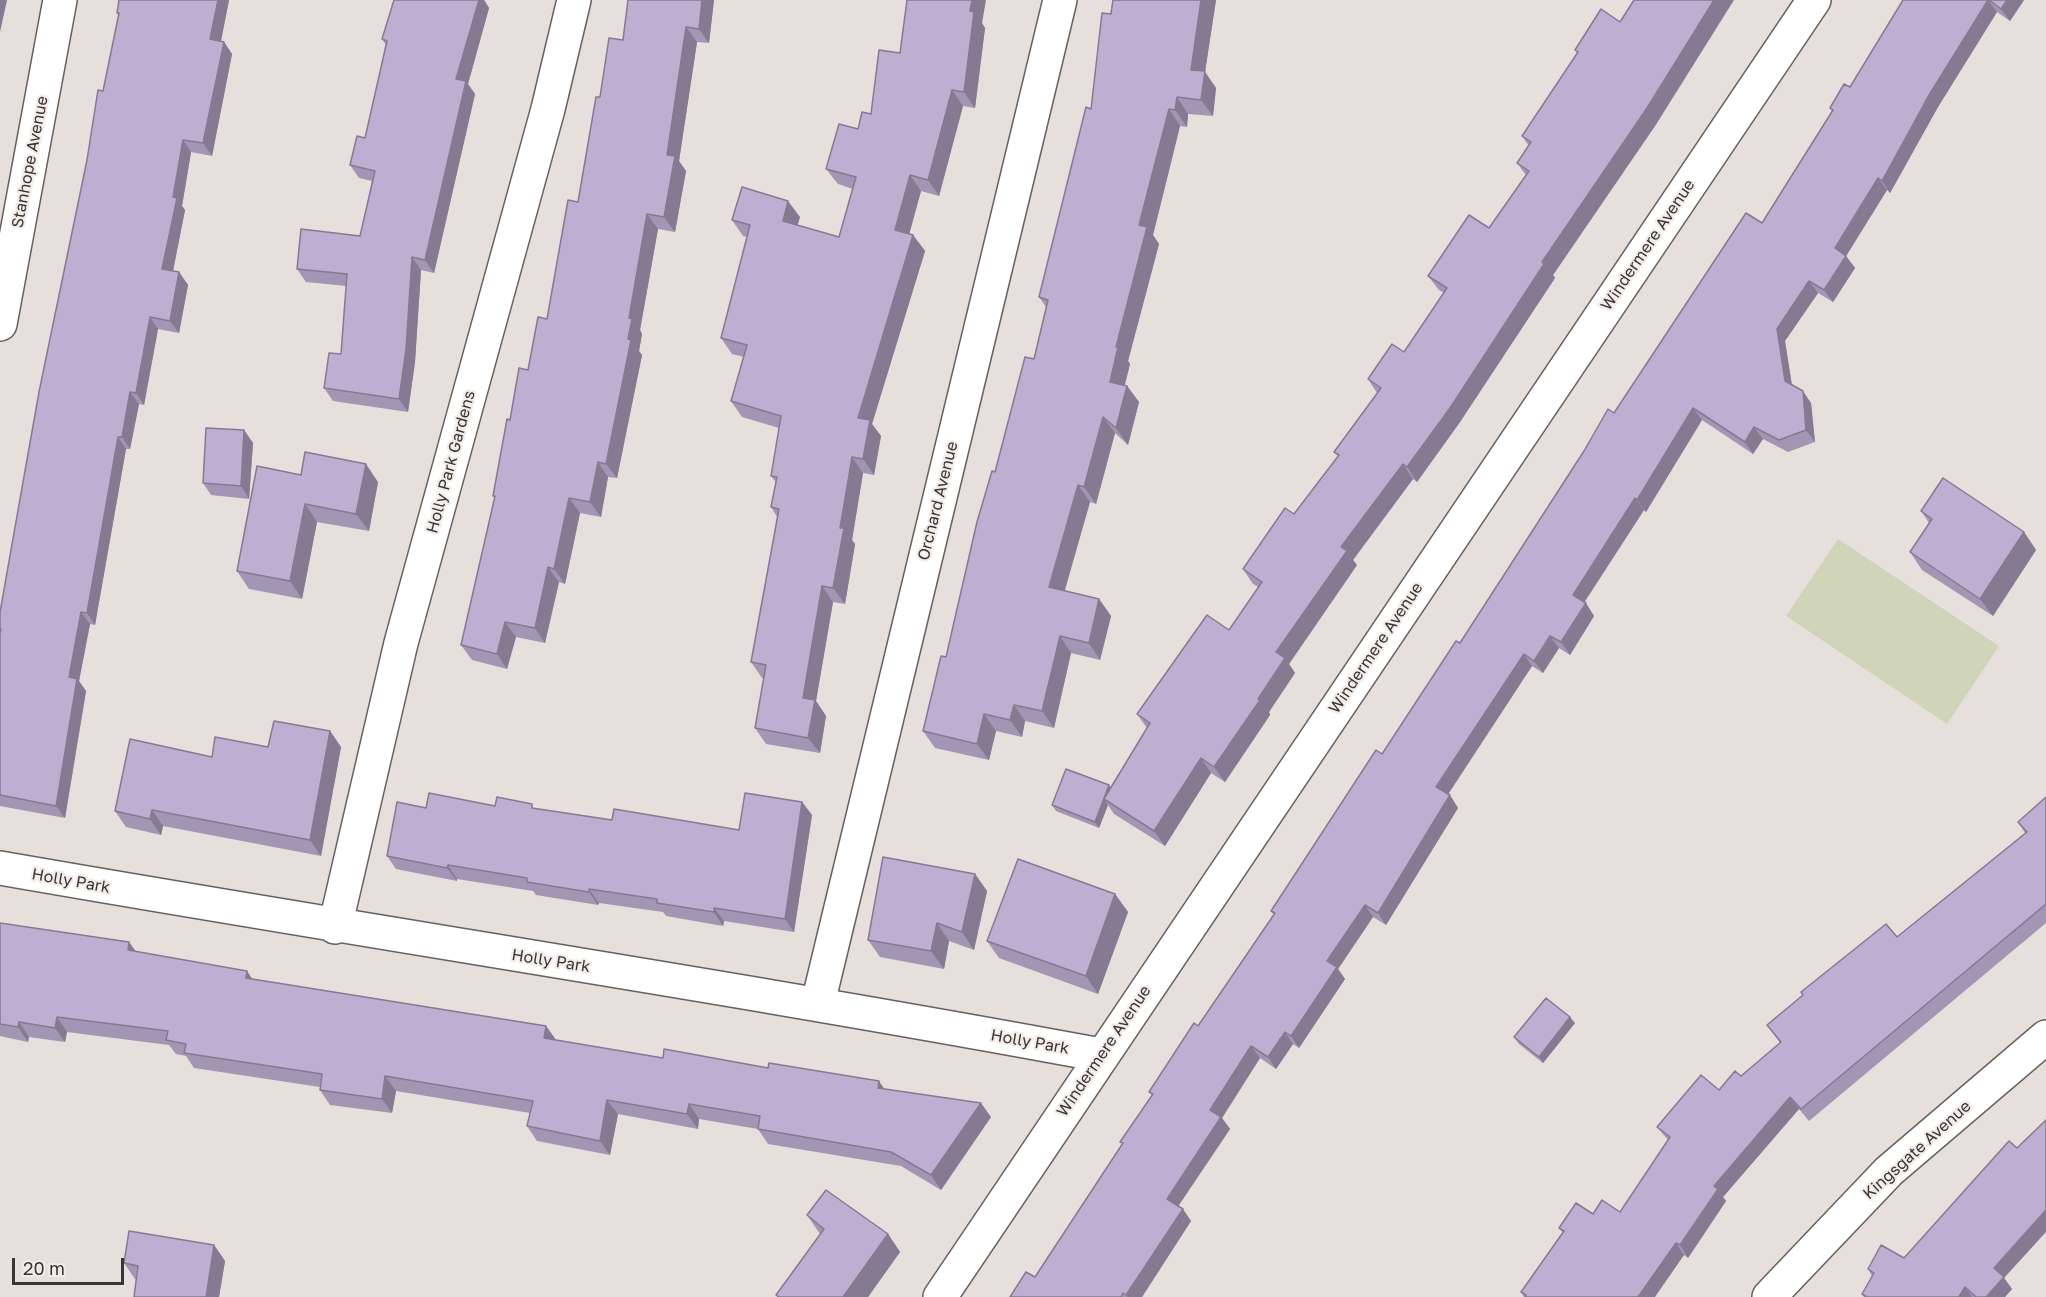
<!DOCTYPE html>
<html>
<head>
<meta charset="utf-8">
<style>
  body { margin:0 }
  #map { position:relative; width:2046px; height:1297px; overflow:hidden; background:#e6dfdc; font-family:"Golos Text",sans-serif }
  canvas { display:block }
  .scale { position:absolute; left:12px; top:1258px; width:112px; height:27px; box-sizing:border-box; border:3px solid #383534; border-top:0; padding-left:8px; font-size:18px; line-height:21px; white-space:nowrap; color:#383534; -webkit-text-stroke:4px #f4ece9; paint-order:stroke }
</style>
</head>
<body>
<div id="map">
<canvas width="2046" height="1297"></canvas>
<div class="scale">20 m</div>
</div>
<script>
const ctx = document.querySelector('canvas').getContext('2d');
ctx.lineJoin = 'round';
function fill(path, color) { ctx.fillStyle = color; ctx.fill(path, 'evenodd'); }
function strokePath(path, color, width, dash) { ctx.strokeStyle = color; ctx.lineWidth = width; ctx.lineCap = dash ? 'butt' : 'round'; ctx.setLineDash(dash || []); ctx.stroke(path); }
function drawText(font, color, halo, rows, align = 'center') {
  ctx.font = font + ' "Golos Text",sans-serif'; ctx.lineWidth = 4.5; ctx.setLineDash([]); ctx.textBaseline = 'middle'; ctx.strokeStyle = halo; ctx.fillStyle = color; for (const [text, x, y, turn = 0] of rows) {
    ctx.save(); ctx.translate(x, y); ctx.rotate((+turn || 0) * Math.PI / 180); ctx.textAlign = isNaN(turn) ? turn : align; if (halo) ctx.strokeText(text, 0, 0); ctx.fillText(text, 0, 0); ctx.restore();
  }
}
fill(new Path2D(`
  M 1838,539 L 1999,646 L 1947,724 L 1786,616 Z`), '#d0d5ba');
const minor = new Path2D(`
  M 0,324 L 60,0
  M 0,868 C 367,932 735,987 1101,1055
  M 335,927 L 401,643 L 548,109 L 574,0
  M 818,1003 L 1060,0
  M 940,1297 L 1814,0
  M 1769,1297 L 1889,1171 L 2046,1037`);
strokePath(minor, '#67605d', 36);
strokePath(minor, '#fff', 33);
fill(new Path2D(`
  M 119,0 L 229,0 L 221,41 L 224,42 L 232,54 L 212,156 L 191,152 L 182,206 L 185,210 L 173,271 L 179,272 L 188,285 L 179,333 L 158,329 L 144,405 L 139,404 L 130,449 L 126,449 L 95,625 L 90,624 L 79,681 L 86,691 L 65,818 L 0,806 L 0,612 L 119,16 L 117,13 Z
  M 394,0 L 484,0 L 489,8 L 468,84 L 475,94 L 434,273 L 421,270 L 415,362 L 408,412 L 333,401 L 324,388 L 341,354 L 346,286 L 306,282 L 297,269 L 360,236 L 372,181 L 359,178 L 350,165 L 365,138 L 386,45 L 382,39 Z
  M 628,0 L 714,0 L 709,43 L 697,42 L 679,161 L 686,171 L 675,232 L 658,229 L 640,330 L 642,334 L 639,351 L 642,355 L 617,478 L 608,477 L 601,517 L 580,513 L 565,584 L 559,582 L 545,643 L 516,637 L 507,669 L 472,660 L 461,645 L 495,498 L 493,496 L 510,420 L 547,319 L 578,202 L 600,97 L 623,40 Z
  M 1113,0 L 1216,0 L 1205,72 L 1216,88 L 1213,116 L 1188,114 L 1187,127 L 1180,126 L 1153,235 L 1159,244 L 1128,361 L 1130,364 L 1125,385 L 1127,386 L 1139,402 L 1128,445 L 1115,433 L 1096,504 L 1090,502 L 1064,591 L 1099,599 L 1111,616 L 1100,660 L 1071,653 L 1054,728 L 1025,721 L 1022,737 L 996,731 L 989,760 L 935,748 L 923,731 L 946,657 L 995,472 L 1034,359 L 1046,307 L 1039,297 L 1091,109 Z
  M 1903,0 L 2024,0 L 2010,21 L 1997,12 L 1938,107 L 1890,193 L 1887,190 L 1846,256 L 1855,268 L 1833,302 L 1818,293 L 1785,341 L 1792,385 L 1811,403 L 1815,442 L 1788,452 L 1763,439 L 1753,454 L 1702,420 L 1646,512 L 1644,510 L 1584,603 L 1594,616 L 1570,655 L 1559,648 L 1543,673 L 1532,666 L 1448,794 L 1458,808 L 1386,925 L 1373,917 L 1338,969 L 1345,979 L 1299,1048 L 1293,1044 L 1276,1069 L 1260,1058 L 1222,1118 L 1230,1129 L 1178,1206 L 1191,1221 L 1142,1297 L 1010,1297 L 1035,1277 L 1122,1144 L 1120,1142 L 1152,1095 L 1149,1092 L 1198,1026 L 1274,915 L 1271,911 L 1460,643 L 1614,413 L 1762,223 L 1832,112 L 1830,108 L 1850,87 Z
  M 1601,9 L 1657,123 L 1553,275 L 1555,278 L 1460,422 L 1417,482 L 1413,479 L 1353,560 L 1357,565 L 1289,664 L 1295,673 L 1269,712 L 1270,715 L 1225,782 L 1211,773 L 1165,846 L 1114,814 L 1108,805 L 1099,828 L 1056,811 L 1052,805 L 1109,785 L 1110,788 L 1147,728 L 1137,714 L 1229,630 L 1258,587 L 1253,584 L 1243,569 L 1294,514 L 1338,456 L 1334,452 L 1377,393 L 1368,379 L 1404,352 L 1444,293 L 1439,290 L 1428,276 L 1489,228 L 1526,175 L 1517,163 L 1529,146 L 1522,136 L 1577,53 L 1575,50 Z
  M 982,23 L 985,28 L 975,108 L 963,106 L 939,196 L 921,191 L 909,234 L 913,235 L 925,251 L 872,424 L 881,436 L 874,475 L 863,473 L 852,540 L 855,544 L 845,604 L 833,602 L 816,701 L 826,716 L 820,753 L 766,744 L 755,728 L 764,678 L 762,678 L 751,662 L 777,517 L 771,507 L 776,482 L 771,476 L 779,428 L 742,417 L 731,401 L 744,357 L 732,354 L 721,338 L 747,237 L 743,236 L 732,220 L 800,217 L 797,225 L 839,237 L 853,189 L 838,184 L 826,169 L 858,129 L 871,114 L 900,53 Z
  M 244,430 L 253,443 L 249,499 L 211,495 L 203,483 Z
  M 301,475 L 378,482 L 369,531 L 317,522 L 302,599 L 249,589 L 237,571 Z
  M 1921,511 L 2024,532 L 2036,550 L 1993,616 L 1922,570 L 1910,552 L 1929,523 Z
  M 330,731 L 341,747 L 321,856 L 163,826 L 161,835 L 126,827 L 115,811 L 212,757 L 268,747 Z
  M 2046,797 L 2046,923 L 1809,1121 L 1799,1109 L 1723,1197 L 1726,1201 L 1688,1258 L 1684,1255 L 1524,1297 L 1521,1292 L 1563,1233 L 1559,1228 L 1593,1214 L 1620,1212 L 1668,1140 L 1657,1127 L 1719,1090 L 1741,1076 L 1780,1043 L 1767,1025 L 1897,937 L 2025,833 L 2018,822 Z
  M 802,802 L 812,815 L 794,932 L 724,921 L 723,926 L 666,916 L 663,912 L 599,903 L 598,905 L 536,895 L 533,891 L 457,879 L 457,881 L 396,869 L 387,856 L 426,808 L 495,806 L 536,809 L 612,820 L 739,830 Z
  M 975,874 L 987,891 L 974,950 L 949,941 L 944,969 L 880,957 L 868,940 Z
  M 1115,894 L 1128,912 L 1098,994 L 999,958 L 987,941 Z
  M 0,923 L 129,942 L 136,952 L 252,979 L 546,1026 L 556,1040 L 663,1058 L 884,1089 L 991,1117 L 941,1190 L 901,1166 L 768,1144 L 758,1129 L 699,1119 L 698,1129 L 618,1114 L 610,1155 L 537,1141 L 527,1126 L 530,1113 L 396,1091 L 392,1113 L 330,1105 L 320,1090 L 320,1087 L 194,1068 L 186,1056 L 176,1054 L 169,1045 L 67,1032 L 65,1042 L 29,1037 L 28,1042 L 0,1036 Z
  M 1575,1023 L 1543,1063 L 1519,1044 L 1514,1037 Z
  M 807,1215 L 888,1234 L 900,1252 L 868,1297 L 778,1297 L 776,1295 L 820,1234 Z
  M 214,1245 L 225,1261 L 219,1297 L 134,1297 L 136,1279 L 135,1279 L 124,1263 Z
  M 1904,1258 L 2004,1278 L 2012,1289 L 2005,1297 L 1864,1297 L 1862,1294 L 1872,1276 L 1868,1269 Z`), '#a396b4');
fill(new Path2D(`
  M 0,0 L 7,0 L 0,32 Z
  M 218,0 L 229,0 L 219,51 L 210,39 Z
  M 477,0 L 484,0 L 489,8 L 468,84 L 475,94 L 434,273 L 425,260 L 456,79 Z
  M 702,0 L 714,0 L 709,43 L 699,29 Z
  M 972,0 L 986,0 L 982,23 L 985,28 L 975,108 L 964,92 L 970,11 Z
  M 1201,0 L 1216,0 L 1205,72 L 1216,88 L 1213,116 L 1201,100 L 1191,70 Z
  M 1714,0 L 1734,0 L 1657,123 L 1553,275 L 1555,278 L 1460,422 L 1417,482 L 1407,467 Z
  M 1988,0 L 1997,12 L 1938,107 L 1890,193 L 1882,181 L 1929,95 Z
  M 2007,0 L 2024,0 L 2010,21 L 2001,9 Z
  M 686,27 L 697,42 L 679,161 L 686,171 L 675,232 L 664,217 L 667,155 Z
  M 224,42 L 232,54 L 212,156 L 203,143 Z
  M 952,90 L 963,106 L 939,196 L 928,180 Z
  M 1177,97 L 1188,114 L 1187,127 L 1175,110 Z
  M 1169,109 L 1180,126 L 1153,235 L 1159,244 L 1128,361 L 1130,364 L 1121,398 L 1110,382 L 1139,225 Z
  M 183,140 L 191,152 L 182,206 L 185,210 L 171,281 L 162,269 Z
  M 910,175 L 921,191 L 906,246 L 895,230 Z
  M 1878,178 L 1887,190 L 1843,261 L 1835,248 Z
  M 788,201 L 800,217 L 794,237 L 783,221 Z
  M 647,214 L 658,229 L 640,330 L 642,334 L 639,351 L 642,355 L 617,478 L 606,464 L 628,339 L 629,318 Z
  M 913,235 L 925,251 L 872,424 L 881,436 L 874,475 L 863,459 L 858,418 Z
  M 1846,256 L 1855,268 L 1833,302 L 1824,290 Z
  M 412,257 L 421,270 L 415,362 L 408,412 L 399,399 Z
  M 179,272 L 188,285 L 179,333 L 170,321 Z
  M 1809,281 L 1818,293 L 1785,341 L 1793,393 L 1785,381 L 1777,329 Z
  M 150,317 L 158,329 L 144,405 L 136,393 Z
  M 1127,386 L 1139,402 L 1128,445 L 1116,428 Z
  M 1803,391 L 1811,403 L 1815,442 L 1806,430 Z
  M 130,392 L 139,404 L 130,449 L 122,437 Z
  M 1693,408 L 1702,420 L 1646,512 L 1637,500 Z
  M 1103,417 L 1115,433 L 1096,504 L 1084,487 Z
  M 1754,427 L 1763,439 L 1753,454 L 1745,442 Z
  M 244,430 L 253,443 L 249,499 L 241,486 Z
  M 118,437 L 126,449 L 95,625 L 87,613 Z
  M 852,457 L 863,473 L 852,540 L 855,544 L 845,604 L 833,588 L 840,528 Z
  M 598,462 L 608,477 L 601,517 L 590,502 Z
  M 366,464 L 378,482 L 369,531 L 356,514 Z
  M 1403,464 L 1413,479 L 1353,560 L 1357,565 L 1289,664 L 1295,673 L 1269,712 L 1270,715 L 1225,782 L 1214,767 L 1258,699 L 1276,652 L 1341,547 Z
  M 1078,485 L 1090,502 L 1061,604 L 1049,587 Z
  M 569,498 L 580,513 L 565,584 L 554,569 Z
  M 1635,498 L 1644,510 L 1581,607 L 1573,595 Z
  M 305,504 L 317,522 L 302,599 L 290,581 Z
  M 2024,532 L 2036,550 L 1993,616 L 1980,599 Z
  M 548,567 L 559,582 L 545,643 L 535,628 Z
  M 822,586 L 833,602 L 816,701 L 826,716 L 820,753 L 808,738 L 803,698 Z
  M 1099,599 L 1111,616 L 1100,660 L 1089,643 Z
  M 1586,603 L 1594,616 L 1570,655 L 1561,642 Z
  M 81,612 L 90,624 L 79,681 L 86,691 L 65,818 L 56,806 L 69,677 Z
  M 505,622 L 516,637 L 507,669 L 497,654 Z
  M 1060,636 L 1071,653 L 1054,728 L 1042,711 Z
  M 1550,636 L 1559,648 L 1543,673 L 1534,661 Z
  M 1524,654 L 1532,666 L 1445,799 L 1436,787 Z
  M 1014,705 L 1025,721 L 1022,737 L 1010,720 Z
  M 984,714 L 996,731 L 989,760 L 977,744 Z
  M 330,731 L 341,747 L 321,856 L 310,840 Z
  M 1201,758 L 1211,773 L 1165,846 L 1154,831 Z
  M 1109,785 L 1113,791 L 1104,799 L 1108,805 L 1099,828 L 1095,822 Z
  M 1450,795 L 1458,808 L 1386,925 L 1378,913 Z
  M 802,802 L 812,815 L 794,932 L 785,919 Z
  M 152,810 L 163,826 L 161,835 L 150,819 Z
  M 448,865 L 457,879 L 457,881 L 447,868 Z
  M 975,874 L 987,891 L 974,950 L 962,932 Z
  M 589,889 L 599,903 L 598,905 L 589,892 Z
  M 1115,894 L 1128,912 L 1098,994 L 1086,976 Z
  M 1365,905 L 1373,917 L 1338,969 L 1345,979 L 1299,1048 L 1291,1036 L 1327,961 Z
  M 714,908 L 724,921 L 723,926 L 714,912 Z
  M 937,923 L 949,941 L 944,969 L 931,951 Z
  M 129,942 L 139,956 L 128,950 Z
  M 247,971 L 257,986 L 246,978 Z
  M 57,1017 L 67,1032 L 65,1042 L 55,1028 Z
  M 1570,1017 L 1575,1023 L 1543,1063 L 1539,1057 Z
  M 19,1022 L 29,1037 L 28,1042 L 18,1027 Z
  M 546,1026 L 556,1040 L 544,1038 Z
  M 1285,1032 L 1293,1044 L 1276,1069 L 1268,1057 Z
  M 1251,1046 L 1260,1058 L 1222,1118 L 1230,1129 L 1175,1211 L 1167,1199 L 1210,1110 Z
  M 385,1076 L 396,1091 L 392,1113 L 382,1099 Z
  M 879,1081 L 889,1096 L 878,1088 Z
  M 1790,1097 L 1799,1109 L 1723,1197 L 1726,1201 L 1688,1258 L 1680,1245 L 1714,1186 Z
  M 607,1100 L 618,1114 L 610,1155 L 600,1141 Z
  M 981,1103 L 991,1117 L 941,1190 L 931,1175 Z
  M 689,1104 L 699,1119 L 698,1129 L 687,1114 Z
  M 1183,1209 L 1191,1221 L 1142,1297 L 1127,1297 L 1126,1295 Z
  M 2046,1210 L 2046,1232 L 2004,1278 L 2012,1289 L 2005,1297 L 1986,1297 L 1994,1268 Z
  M 888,1234 L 900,1252 L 868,1297 L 843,1297 Z
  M 1676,1243 L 1684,1255 L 1655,1297 L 1638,1297 Z
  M 214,1245 L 225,1261 L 219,1297 L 206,1297 Z
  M 1965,1287 L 1972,1297 L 1959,1297 Z`), '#857a92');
const building = new Path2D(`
  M 119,0 L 218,0 L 210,39 L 224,42 L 203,143 L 183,140 L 173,197 L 177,198 L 162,269 L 179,272 L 170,321 L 150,317 L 136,393 L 130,392 L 122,437 L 118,437 L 87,613 L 81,612 L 69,677 L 77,679 L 56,806 L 0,795 L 0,634 L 1,629 L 0,629 L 0,612 L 39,392 L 87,160 L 98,90 L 103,91 L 119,13 L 117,13 Z
  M 394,0 L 479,0 L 456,79 L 466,81 L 425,260 L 412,257 L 406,349 L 399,399 L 324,388 L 329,353 L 341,354 L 347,274 L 297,269 L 301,229 L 360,236 L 375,171 L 350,165 L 357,136 L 365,138 L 387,41 L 382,39 Z
  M 628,0 L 702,0 L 699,29 L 686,27 L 667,155 L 675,156 L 664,217 L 647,214 L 629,318 L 632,319 L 628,339 L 631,340 L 606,464 L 598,462 L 590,502 L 569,498 L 554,569 L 548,567 L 535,628 L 505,622 L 497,654 L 461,645 L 495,496 L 493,496 L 507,419 L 510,420 L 519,368 L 528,370 L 538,317 L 547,319 L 568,200 L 578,202 L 596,97 L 600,97 L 609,38 L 623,40 Z
  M 907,0 L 972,0 L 970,11 L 974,12 L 964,92 L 952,90 L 928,180 L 910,175 L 895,230 L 913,235 L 858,418 L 870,420 L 863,459 L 852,457 L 840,528 L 844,528 L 833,588 L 822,586 L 803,698 L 815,700 L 808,738 L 755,728 L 766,665 L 751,662 L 779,509 L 771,507 L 777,477 L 771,476 L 781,416 L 731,401 L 747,345 L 721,338 L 750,225 L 732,220 L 742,187 L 788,201 L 783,221 L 839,237 L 856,177 L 826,169 L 839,124 L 858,129 L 862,112 L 871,114 L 879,50 L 900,53 Z
  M 1113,0 L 1201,0 L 1191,70 L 1205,71 L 1201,100 L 1177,97 L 1175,110 L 1169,109 L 1139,225 L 1147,227 L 1116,347 L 1118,347 L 1110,382 L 1127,386 L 1116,428 L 1103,417 L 1084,487 L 1078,485 L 1049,587 L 1099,599 L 1089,643 L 1060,636 L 1042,711 L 1014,705 L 1010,720 L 984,714 L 977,744 L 923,731 L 941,656 L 946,657 L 977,522 L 992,471 L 995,472 L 1025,357 L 1034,359 L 1048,300 L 1039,297 L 1086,107 L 1091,109 L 1102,13 L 1111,14 Z
  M 1634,0 L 1714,0 L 1647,108 L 1542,262 L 1544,264 L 1450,408 L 1407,467 L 1403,464 L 1341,547 L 1347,551 L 1276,652 L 1285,658 L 1258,699 L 1260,700 L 1214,767 L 1201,758 L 1154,831 L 1104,799 L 1150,723 L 1137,714 L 1207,615 L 1229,630 L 1262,582 L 1243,569 L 1285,508 L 1294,514 L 1339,455 L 1334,452 L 1381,388 L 1368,379 L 1392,344 L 1404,352 L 1447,288 L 1428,276 L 1469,215 L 1489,228 L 1529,171 L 1517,163 L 1531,142 L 1522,136 L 1578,52 L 1575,50 L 1601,9 L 1620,22 Z
  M 1903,0 L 1988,0 L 1929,95 L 1882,181 L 1878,178 L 1835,248 L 1846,256 L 1824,290 L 1809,281 L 1777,329 L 1785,381 L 1803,391 L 1806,430 L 1779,440 L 1754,427 L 1745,442 L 1693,408 L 1637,500 L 1635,498 L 1573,595 L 1586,603 L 1561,642 L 1550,636 L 1534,661 L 1524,654 L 1436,787 L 1450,795 L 1378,913 L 1365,905 L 1327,961 L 1337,967 L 1291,1036 L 1285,1032 L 1268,1057 L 1251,1046 L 1210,1110 L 1221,1117 L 1167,1199 L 1183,1209 L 1126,1295 L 1123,1293 L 1121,1297 L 1010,1297 L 1026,1272 L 1035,1277 L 1123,1143 L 1120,1142 L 1153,1094 L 1149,1092 L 1194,1023 L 1198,1026 L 1275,913 L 1271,911 L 1376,750 L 1382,754 L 1456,641 L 1460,643 L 1584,451 L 1608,409 L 1614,413 L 1746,213 L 1762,223 L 1833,110 L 1830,108 L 1844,84 L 1850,87 Z
  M 1989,0 L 2007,0 L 2001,9 Z
  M 206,428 L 244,430 L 241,486 L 203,483 Z
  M 305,452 L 366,464 L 356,514 L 305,504 L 290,581 L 237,571 L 257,466 L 301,475 Z
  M 1943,478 L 2024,532 L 1980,599 L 1910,552 L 1932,519 L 1921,511 Z
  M 274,721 L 330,731 L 310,840 L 152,810 L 150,819 L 115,811 L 130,739 L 212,757 L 215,737 L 268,747 Z
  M 1066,769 L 1109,785 L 1095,822 L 1052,805 Z
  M 429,793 L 495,806 L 497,797 L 532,804 L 532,808 L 612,820 L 614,809 L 739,830 L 745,793 L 802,802 L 785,919 L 714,908 L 714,912 L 657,903 L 657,899 L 589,889 L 589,892 L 527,882 L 527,878 L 448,865 L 447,868 L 387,856 L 397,802 L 426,808 Z
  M 2046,797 L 2046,904 L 1801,1109 L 1790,1097 L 1714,1186 L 1718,1189 L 1680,1245 L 1676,1243 L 1638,1297 L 1525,1297 L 1526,1295 L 1521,1292 L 1564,1231 L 1559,1228 L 1576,1203 L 1593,1214 L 1602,1200 L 1620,1212 L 1670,1137 L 1657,1127 L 1701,1075 L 1719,1090 L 1735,1071 L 1741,1076 L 1781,1042 L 1767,1025 L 1803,995 L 1801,992 L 1886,924 L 1897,937 L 2027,832 L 2018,822 Z
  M 883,857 L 975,874 L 962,932 L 937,923 L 931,951 L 868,940 Z
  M 1018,859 L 1115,894 L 1086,976 L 987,941 Z
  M 0,923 L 129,942 L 128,950 L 247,971 L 246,978 L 546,1026 L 544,1038 L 663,1058 L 664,1049 L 768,1068 L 769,1063 L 879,1081 L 878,1088 L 981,1103 L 931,1175 L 891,1152 L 758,1129 L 760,1116 L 689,1104 L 687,1114 L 607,1100 L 600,1141 L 527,1126 L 533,1101 L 385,1076 L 382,1099 L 320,1090 L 322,1074 L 184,1053 L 186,1044 L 166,1040 L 168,1031 L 57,1017 L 55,1028 L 19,1022 L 18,1027 L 0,1024 Z
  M 1546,998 L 1570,1017 L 1539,1057 L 1514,1037 Z
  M 2046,1120 L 2046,1210 L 1994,1268 L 2004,1277 L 1986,1297 L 1976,1297 L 1965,1287 L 1959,1297 L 1867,1297 L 1862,1294 L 1874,1273 L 1868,1269 L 1881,1245 L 1904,1258 L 2009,1141 L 2017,1148 Z
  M 826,1190 L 888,1234 L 843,1297 L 779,1297 L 776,1295 L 824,1229 L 807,1215 Z
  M 129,1231 L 214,1245 L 206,1297 L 134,1297 L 138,1266 L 124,1263 Z`);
fill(building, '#beaed1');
strokePath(building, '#857a92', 1.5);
drawText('16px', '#383534', '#f4ece9', [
  ["Stanhope Avenue",30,162,-79],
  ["Windermere Avenue",1648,245,-56],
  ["Holly Park Gardens",451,462,-75],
  ["Orchard Avenue",938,501,-76],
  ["Windermere Avenue",1376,648,-56],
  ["Holly Park",71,881,10],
  ["Holly Park",551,961,9],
  ["Holly Park",1030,1042,10],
  ["Windermere Avenue",1104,1051,-56],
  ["Kingsgate Avenue",1917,1150,-42]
]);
</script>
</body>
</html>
